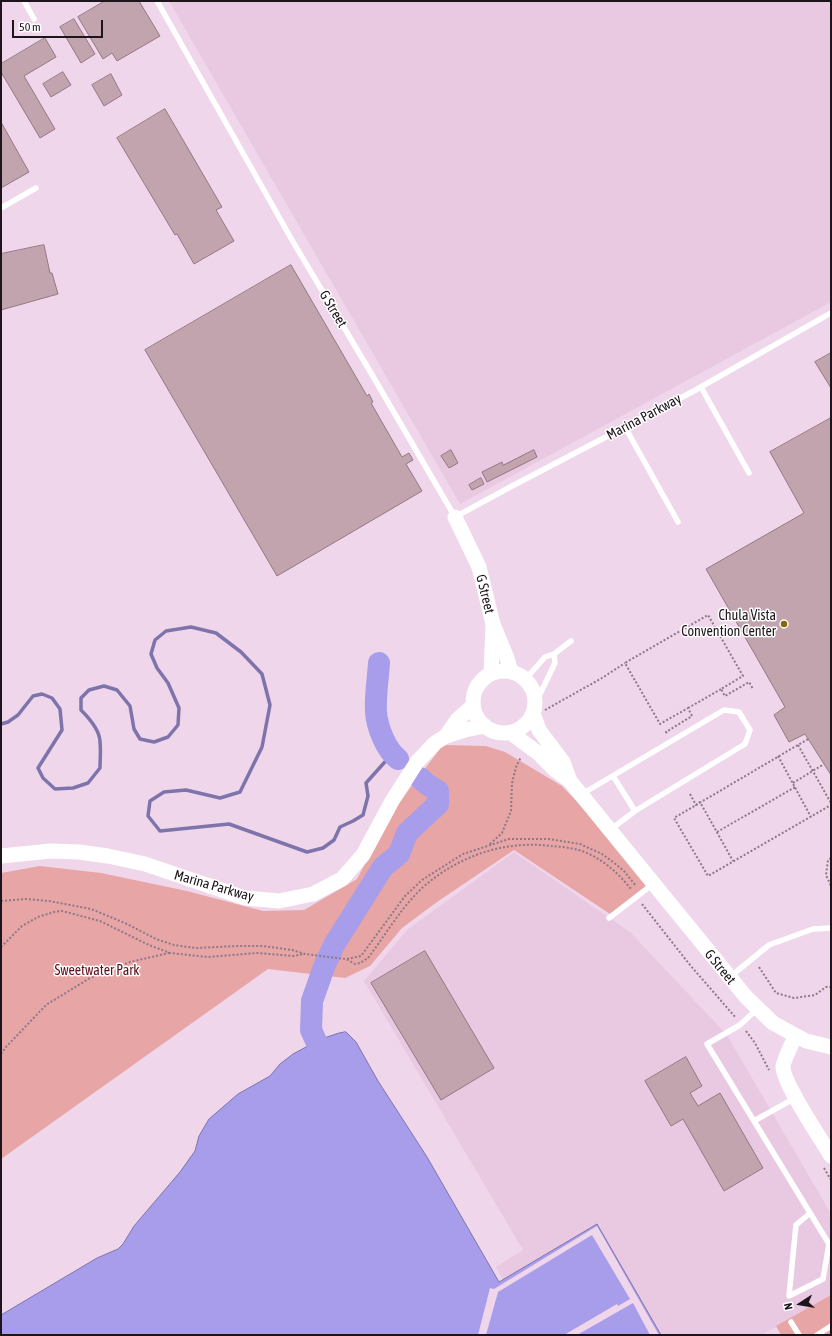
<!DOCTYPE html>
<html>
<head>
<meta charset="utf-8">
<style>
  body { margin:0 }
  #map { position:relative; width:832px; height:1336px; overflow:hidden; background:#f0d6ea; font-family:"Asap Condensed",sans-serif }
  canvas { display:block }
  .frame { position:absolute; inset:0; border:2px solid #1e151c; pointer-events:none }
  .north { position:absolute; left:780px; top:1284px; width:40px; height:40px; -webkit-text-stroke:3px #fff; paint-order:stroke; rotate:258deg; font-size:11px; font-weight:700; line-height:16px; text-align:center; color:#1e151c }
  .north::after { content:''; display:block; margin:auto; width:14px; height:18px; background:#1e151c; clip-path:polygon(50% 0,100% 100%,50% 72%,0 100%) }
  .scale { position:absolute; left:12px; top:20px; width:91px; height:18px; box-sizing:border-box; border:2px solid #1e151c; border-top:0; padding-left:5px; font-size:12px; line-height:14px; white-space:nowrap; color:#1e151c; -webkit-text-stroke:3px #fff; paint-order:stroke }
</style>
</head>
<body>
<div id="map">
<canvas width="832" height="1336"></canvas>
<div class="frame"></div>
<div class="north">N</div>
<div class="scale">50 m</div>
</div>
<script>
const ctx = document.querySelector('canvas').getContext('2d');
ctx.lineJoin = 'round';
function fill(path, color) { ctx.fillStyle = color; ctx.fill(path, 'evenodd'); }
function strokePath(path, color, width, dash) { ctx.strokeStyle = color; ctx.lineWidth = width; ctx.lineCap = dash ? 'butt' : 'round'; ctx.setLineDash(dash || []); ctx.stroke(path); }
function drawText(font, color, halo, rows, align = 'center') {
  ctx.font = font + ' "Asap Condensed",sans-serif'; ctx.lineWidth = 3; ctx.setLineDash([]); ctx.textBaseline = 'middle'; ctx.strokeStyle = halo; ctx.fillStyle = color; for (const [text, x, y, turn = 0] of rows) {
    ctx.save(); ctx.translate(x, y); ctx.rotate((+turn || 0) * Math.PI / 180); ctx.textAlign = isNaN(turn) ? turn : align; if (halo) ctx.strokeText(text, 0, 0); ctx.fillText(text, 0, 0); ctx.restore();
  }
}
fill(new Path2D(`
  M 169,1 L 831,1 L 831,302 L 460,504 Z
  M 514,852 L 630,932 L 727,1035 L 831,1214 L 831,1295 L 762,1335 L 661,1335 L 597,1225 L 503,1280 L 496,1267 L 523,1250 L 364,981 L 407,930 Z`), '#e9c9e2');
fill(new Path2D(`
  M 443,745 L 486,746 L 505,752 L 562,786 L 613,840 L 646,882 L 645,889 L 610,914 L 514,850 L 437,902 L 402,928 L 370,966 L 345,978 L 268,969 L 1,1159 L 1,873 L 40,866 L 101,873 L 187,891 L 263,911 L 304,910 L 357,879 L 394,809 Z
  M 831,1295 L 831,1335 L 781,1335 L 776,1326 Z`), '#e8a5a6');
const water = new Path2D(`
  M 346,1032 L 356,1042 L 378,1081 L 427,1157 L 499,1282 L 597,1224 L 661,1335 L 1,1335 L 1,1315 L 97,1258 L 118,1249 L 123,1244 L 134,1226 L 180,1172 L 195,1151 L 199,1136 L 209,1119 L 238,1094 L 270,1076 L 280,1064 L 293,1054 L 321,1039 L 339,1033 Z`);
fill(water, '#a79dea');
strokePath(water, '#7e74ac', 1);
fill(new Path2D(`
  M 597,1226 L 659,1335 L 650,1335 L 633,1303 L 577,1335 L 564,1335 L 617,1304 L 618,1306 L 630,1299 L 592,1235 L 498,1292 L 486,1335 L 478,1335 L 490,1288 L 494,1289 Z`), '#f0d6ea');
strokePath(new Path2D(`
  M 1,724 L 8,722 L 18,715 L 33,696 L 42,694 L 52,698 L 60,709 L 62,730 L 38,768 L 43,778 L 55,789 L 73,788 L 88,783 L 100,768 C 100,759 101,751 100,742 C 100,731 88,717 81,710 L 81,698 L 89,690 L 104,686 L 117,690 L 130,706 L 134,729 L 140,739 L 154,742 L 168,737 L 178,725 L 179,708 L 168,683 L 157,668 L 151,654 L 155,640 L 166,631 L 191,627 L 216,633 L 241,652 L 262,674 L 270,705 L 262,747 L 240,792 L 220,798 L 186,790 L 164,792 L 150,801 L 148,816 L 160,831 L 229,824 L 307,852 L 323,848 L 334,840 L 340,827 L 353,821 L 363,815 L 368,796 L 366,783 L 392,754`), '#7e74ac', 3.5);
strokePath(new Path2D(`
  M 379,663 C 378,679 375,696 376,712 C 377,727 386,750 398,759
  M 316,1041 L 311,1030 L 312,1001 L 324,967 L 334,945 L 383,867 L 399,854 L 407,833 L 438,804 L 438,791 L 428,785 L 420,778`), '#a79dea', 22);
const building = new Path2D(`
  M 105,1 L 139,1 L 160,36 L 117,61 L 112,53 L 103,59 L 78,17 Z
  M 74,19 L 95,54 L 81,63 L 60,27 Z
  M 45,38 L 56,57 L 24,76 L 55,129 L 40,138 L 1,72 L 1,64 Z
  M 63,72 L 71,85 L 51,97 L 43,84 Z
  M 111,74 L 122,95 L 104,106 L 92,85 Z
  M 165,109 L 222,207 L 216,210 L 234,241 L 194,264 L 177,234 L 175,235 L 117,138 Z
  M 1,122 L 29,172 L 1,188 Z
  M 44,245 L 50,273 L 52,273 L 58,294 L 1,310 L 1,254 Z
  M 291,265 L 367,396 L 369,394 L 373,402 L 371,403 L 402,457 L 409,453 L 413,460 L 406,464 L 422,491 L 277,576 L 145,350 Z
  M 831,353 L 831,388 L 815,362 Z
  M 831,418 L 831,775 L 805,734 L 789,742 L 774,715 L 785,707 L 706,569 L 804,513 L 770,452 Z
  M 451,450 L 458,463 L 449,468 L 441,456 Z
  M 534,450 L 537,457 L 487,482 L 482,472 L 502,462 L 503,465 Z
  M 481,478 L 484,484 L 472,490 L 469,485 Z
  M 425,951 L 494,1068 L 441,1100 L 371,983 Z
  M 686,1057 L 702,1086 L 690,1093 L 698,1106 L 720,1093 L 763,1168 L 724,1191 L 683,1119 L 671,1126 L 645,1081 Z`);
fill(building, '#c2a4ae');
strokePath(building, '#947781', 1);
strokePath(new Path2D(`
  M 688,708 L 721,689
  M 545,710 L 602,678 L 625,663
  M 667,733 L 666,732 L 692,716 L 688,708 L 660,724 L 625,663 L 708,615 L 743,676 L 721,689 L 725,696 L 749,682 L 753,689
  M 808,739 L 674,818 L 708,876 L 831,805
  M 798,745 L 831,803
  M 778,756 L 811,817
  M 793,783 L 824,764
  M 690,794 L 696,805 L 700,802 L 733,861
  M 717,832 L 795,787
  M 490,844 L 502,833 L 511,811 L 512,783 L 516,767 L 521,757
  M 831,858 L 828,860 L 826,875 L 831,886
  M 1,901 L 26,899 L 49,901 L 91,909 L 125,923 L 156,939 L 174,945 L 196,948 L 237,946 L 263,946 L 292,950 L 305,954 L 346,959 L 355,964 L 360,963 L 368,958 C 386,934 401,908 422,888 C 458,856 504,840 551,846 C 563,847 576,848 587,853 C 605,861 619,874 631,889
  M 642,904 L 690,965 L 736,1018
  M 1,947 L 22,926 L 38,917 L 54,912 L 62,911 L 100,921 L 149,945 L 170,953 L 208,957 L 257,953 L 293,956 L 304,954
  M 347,959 L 361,956 L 405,896 L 422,880 L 463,854 L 509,839 L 549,839 L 580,844 L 602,854 L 613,862 L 624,871 L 636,886
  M 759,967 L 776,993 L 794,998 L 815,995 L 826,987 L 831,987
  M 746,1031 L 755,1043 L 769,1070
  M 1,1054 L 6,1047 L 46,1005 L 90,978 L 130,962 L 169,953
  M 824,1168 L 831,1180`), '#8b7987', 2, [2, 2]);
strokePath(new Path2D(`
  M 24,1 L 34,19
  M 157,1 L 292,240 L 371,373 L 455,517 L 514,485 L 692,392 L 831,313
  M 1,208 L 36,188
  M 701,387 L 749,473
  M 625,427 L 678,522
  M 554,654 L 571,641
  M 520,676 L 530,674 L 545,657 L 554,654 L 555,663 L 541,692 L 534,703
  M 613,776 L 635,811
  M 582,794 L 724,710 L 739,712 L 750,730 L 745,744 L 635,811 L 610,830
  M 609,918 L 653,884
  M 731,976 L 769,945 L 813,929 L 831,928
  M 757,1009 L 740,1025 L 707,1044 L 829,1244 L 823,1279 L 789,1296 L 796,1225 L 810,1213
  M 754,1121 L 795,1098
  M 791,1322 L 799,1335
  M 817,1335 L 831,1326`), '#fff', 5.5);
strokePath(new Path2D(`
  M 455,517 L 479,567 L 493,624
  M473 702a31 31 0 1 1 62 0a31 31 0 1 1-62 0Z
  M 491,674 L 493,624 L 507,658 L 511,672
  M 533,713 L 539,730 L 563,762 L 570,781
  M 511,733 L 538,753 L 555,770 L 570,781 L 746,997 L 773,1023 L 806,1041 L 831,1047
  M 446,736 L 457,720 L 473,706
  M 1,856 L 51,851 L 79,852 L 108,856 L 145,864 L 245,898 L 279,901 L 313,894 L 342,879 L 363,855 L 392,801 L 417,762 L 435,743 L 446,736 L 465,730 L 485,726
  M 795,1036 C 793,1042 783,1061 783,1067 C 783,1083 821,1139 831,1156`), '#fff', 15);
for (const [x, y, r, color] of [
  [784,624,4,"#8a6807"]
]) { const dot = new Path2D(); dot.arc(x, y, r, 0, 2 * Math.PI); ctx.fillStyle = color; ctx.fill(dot); strokePath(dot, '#fff', 1.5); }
drawText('14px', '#1e151c', '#fff', [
  ["G Street",333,309,59],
  ["Marina Parkway",644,417,-28],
  ["G Street",485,594,76],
  ["Marina Parkway",214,886,16],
  ["G Street",720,967,51]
]);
drawText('14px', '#1e151c', '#fff', [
  ["Chula Vista",776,616],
  ["Convention Center",776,632]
], 'right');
drawText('14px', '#5f0f1b', '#fff', [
  ["Sweetwater Park",97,971]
]);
</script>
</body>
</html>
